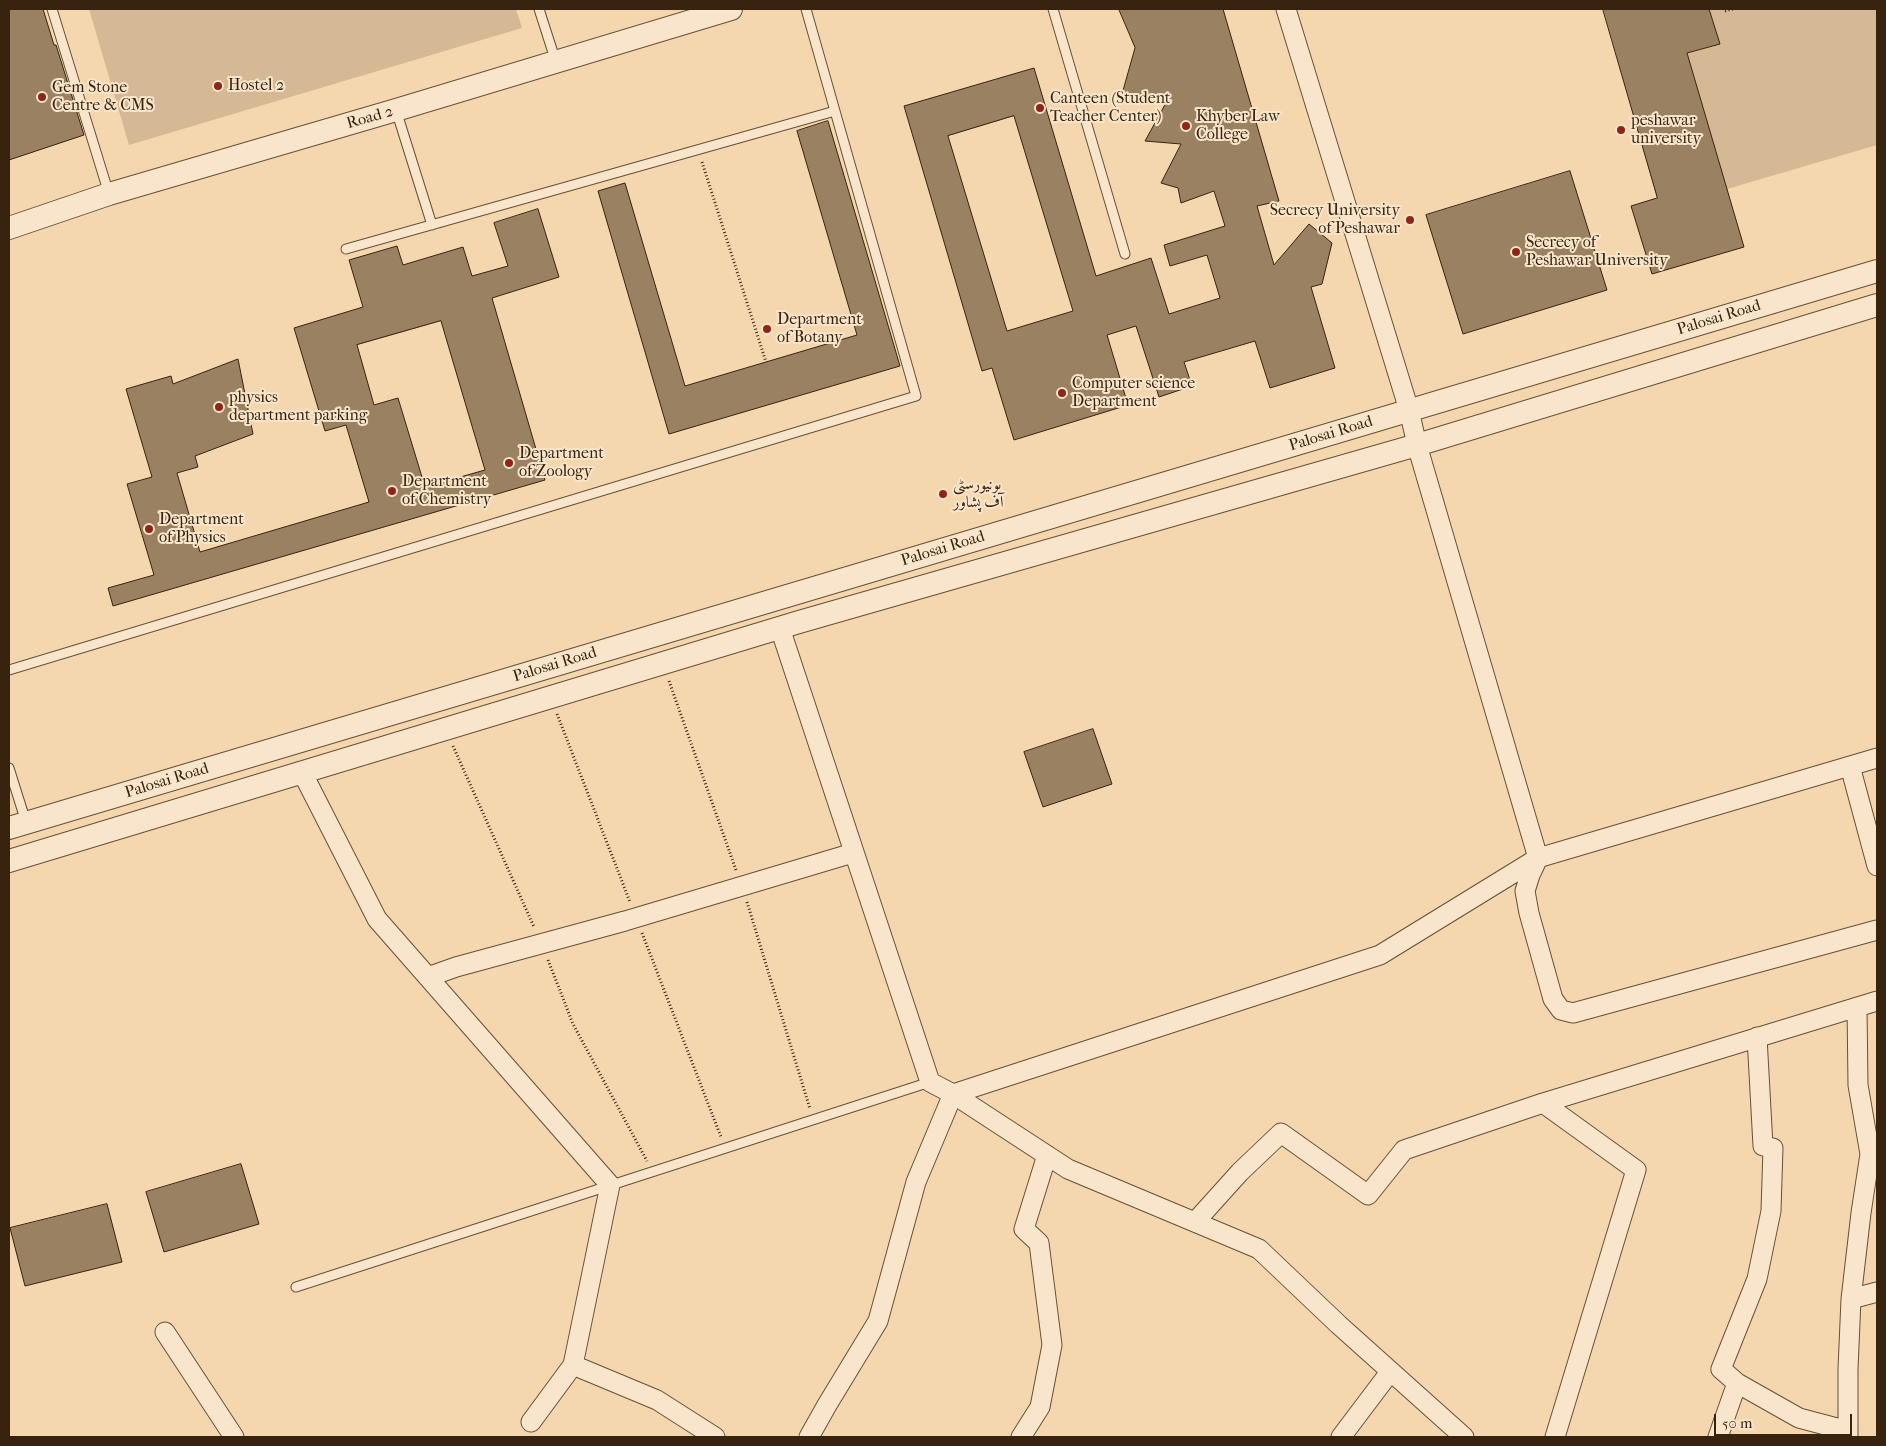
<!DOCTYPE html>
<html>
<head>
<meta charset="utf-8">
<style>
  body { margin:0 }
  #map { position:relative; width:1886px; height:1446px; overflow:hidden; background:#f5d7af; font-family:"IM FELL French Canon",serif }
  canvas { display:block }
  .frame { position:absolute; inset:0; border:10px solid #37230e; pointer-events:none }
  .scale { position:absolute; left:1714px; top:1414px; width:138px; height:22px; box-sizing:border-box; border:2px solid #37230e; border-top:0; padding-left:6px; font-size:15px; line-height:18px; white-space:nowrap; color:#37230e; -webkit-text-stroke:4px #f8e5cb; paint-order:stroke }
</style>
</head>
<body>
<div id="map">
<canvas width="1886" height="1446"></canvas>
<div class="frame"></div>
<div class="scale">50 m</div>
</div>
<script>
const ctx = document.querySelector('canvas').getContext('2d');
ctx.lineJoin = 'round';
function fill(path, color) { ctx.fillStyle = color; ctx.fill(path, 'evenodd'); }
function strokePath(path, color, width, dash) { ctx.strokeStyle = color; ctx.lineWidth = width; ctx.lineCap = dash ? 'butt' : 'round'; ctx.setLineDash(dash || []); ctx.stroke(path); }
function drawText(font, color, halo, rows, align = 'center') {
  ctx.font = font + ' "IM FELL French Canon",Amiri,serif'; ctx.lineWidth = 4; ctx.setLineDash([]); ctx.textBaseline = 'middle'; ctx.strokeStyle = halo; ctx.fillStyle = color; for (const [text, x, y, turn = 0] of rows) {
    ctx.save(); ctx.translate(x, y); ctx.rotate((+turn || 0) * Math.PI / 180); ctx.textAlign = isNaN(turn) ? turn : align; if (halo) ctx.strokeText(text, 0, 0); ctx.fillText(text, 0, 0); ctx.restore();
  }
}
fill(new Path2D(`
  M 89,9 L 516,9 L 522,28 L 129,145 Z
  M 1709,9 L 1877,9 L 1877,145 L 1727,189 L 1687,53 L 1720,44 Z`), '#d5b894');
const building = new Path2D(`
  M 9,9 L 43,9 L 54,45 L 56,45 L 84,135 L 9,160 Z
  M 1119,9 L 1223,9 L 1279,201 L 1257,206 L 1274,265 L 1309,224 L 1332,243 L 1322,284 L 1311,287 L 1335,368 L 1270,388 L 1255,341 L 1184,362 L 1192,386 L 1159,397 L 1136,326 L 1107,335 L 1128,405 L 1014,440 L 992,368 L 982,371 L 904,106 L 1034,68 L 1096,276 L 1151,258 L 1169,314 L 1220,298 L 1207,255 L 1170,266 L 1164,245 L 1225,226 L 1214,191 L 1181,203 L 1178,188 L 1161,183 L 1181,144 L 1145,141 L 1167,101 L 1122,94 L 1135,48 ZM 1014,116 L 1073,311 L 1007,331 L 948,136 Z
  M 1603,9 L 1709,9 L 1720,44 L 1687,53 L 1744,247 L 1652,274 L 1631,206 L 1657,198 Z
  M 828,121 L 900,366 L 669,434 L 598,191 L 625,183 L 685,386 L 857,335 L 797,131 Z
  M 1570,171 L 1607,290 L 1463,334 L 1426,215 Z
  M 538,209 L 559,277 L 492,298 L 545,480 L 113,606 L 108,588 L 154,575 L 127,484 L 152,477 L 126,389 L 171,376 L 173,384 L 238,359 L 253,434 L 195,456 L 198,467 L 177,473 L 200,552 L 369,502 L 346,425 L 325,431 L 294,328 L 363,307 L 349,260 L 397,246 L 403,265 L 463,247 L 472,276 L 508,266 L 494,223 ZM 441,321 L 485,470 L 425,487 L 398,398 L 374,405 L 357,345 Z
  M 1093,729 L 1112,784 L 1043,807 L 1024,752 Z
  M 241,1164 L 259,1224 L 164,1252 L 146,1192 Z
  M 107,1204 L 122,1262 L 25,1286 L 10,1228 Z`);
fill(building, '#9a8162');
strokePath(building, '#37230e', 1);
const service = new Path2D(`
  M 52,9 L 109,194
  M 539,9 L 556,62
  M 1053,9 L 1125,254
  M 396,110 L 432,225
  M 346,249 L 835,111
  M 9,670 L 916,396 L 806,9
  M 9,768 L 26,822
  M 296,1287 L 930,1082`);
const minor = new Path2D(`
  M 1286,9 L 1409,410 L 1417,445 L 1538,858 L 1530,875 L 1525,891 L 1529,913 L 1553,999 L 1561,1010 L 1573,1013 L 1877,930
  M 780,628 L 930,1082 L 953,1094 L 1068,1169 L 1259,1249 L 1339,1325 L 1464,1437
  M 1850,766 L 1877,866
  M 302,772 L 377,919 L 610,1185 L 573,1365 L 531,1422
  M 428,977 L 456,967 L 625,921 L 853,853
  M 1543,1103 L 1877,1001
  M 1195,1222 L 1240,1172 L 1281,1133 L 1368,1195 L 1404,1150 L 1543,1103 L 1636,1170 L 1555,1437
  M 1851,1299 L 1877,1292
  M 165,1332 L 234,1437
  M 573,1365 L 657,1400 L 715,1437
  M 1737,1383 L 1721,1369 L 1757,1279 L 1771,1211 L 1773,1148 L 1763,1146 L 1757,1037
  M 809,1437 L 827,1405 L 878,1321 L 916,1182 L 953,1094 L 1380,955 L 1538,858 L 1877,758
  M 1021,1437 L 1040,1407 L 1052,1345 L 1039,1243 L 1024,1229 L 1047,1155
  M 1341,1437 L 1390,1372
  M 1718,1437 L 1737,1383 L 1799,1418 L 1848,1431
  M 1848,1437 L 1848,1369 L 1851,1299 L 1861,1213 L 1870,1154 L 1858,1085 L 1857,1007`);
const tertiary = new Path2D(`
  M 9,228 L 109,194 L 396,110 L 731,9
  M 9,828 L 1877,271
  M 9,861 L 799,622 L 1417,445 L 1877,305`);
strokePath(service, '#665036', 11);
strokePath(minor, '#665036', 21);
strokePath(tertiary, '#665036', 24);
strokePath(new Path2D(`
  M 1725,11 L 1733,9
  M 702,162 L 766,362
  M 669,681 L 736,870
  M 557,714 L 630,902
  M 453,746 L 534,927
  M 747,902 L 810,1109
  M 642,933 L 721,1137
  M 548,960 L 573,1024 L 647,1161`), '#37230e', 3, [1, 2.5]);
strokePath(service, '#f8e5cb', 9);
strokePath(minor, '#f8e5cb', 19);
strokePath(tertiary, '#f8e5cb', 22);
for (const [x, y, r, color] of [
  [218,86,5,"#8f2418"],
  [42,97,5,"#8f2418"],
  [1040,108,5,"#8f2418"],
  [1186,126,5,"#8f2418"],
  [1621,130,5,"#8f2418"],
  [1410,220,5,"#8f2418"],
  [1516,252,5,"#8f2418"],
  [767,329,5,"#8f2418"],
  [1062,393,5,"#8f2418"],
  [219,407,5,"#8f2418"],
  [509,463,5,"#8f2418"],
  [392,491,5,"#8f2418"],
  [943,494,5,"#8f2418"],
  [149,529,5,"#8f2418"]
]) { const dot = new Path2D(); dot.arc(x, y, r, 0, 2 * Math.PI); ctx.fillStyle = color; ctx.fill(dot); strokePath(dot, '#f8e5cb', 2); }
drawText('16px', '#37230e', '#f8e5cb', [
  ["Hostel 2",228,86],
  ["Gem Stone",52,88],
  ["Centre & CMS",52,106],
  ["Canteen (Student",1050,99],
  ["Teacher Center)",1050,117],
  ["Khyber Law",1196,117],
  ["College",1196,135],
  ["peshawar",1631,121],
  ["university",1631,139],
  ["Secrecy University",1400,211,"right"],
  ["of Peshawar",1400,229,"right"],
  ["Secrecy of",1526,243],
  ["Peshawar University",1526,261],
  ["Department",777,320],
  ["of Botany",777,338],
  ["Computer science",1072,384],
  ["Department",1072,402],
  ["physics",229,398],
  ["department parking",229,416],
  ["Department",519,454],
  ["of Zoology",519,472],
  ["Department",402,482],
  ["of Chemistry",402,500],
  ["یونیورسٹی",953,485],
  ["آف پشاور",953,503],
  ["Department",159,520],
  ["of Physics",159,538]
], 'left');
drawText('16px', '#37230e', '#f8e5cb', [
  ["Road 2",370,118,-16],
  ["Palosai Road",1719,318,-17],
  ["Palosai Road",1331,434,-17],
  ["Palosai Road",943,549,-17],
  ["Palosai Road",555,665,-17],
  ["Palosai Road",167,781,-17]
]);
</script>
</body>
</html>
